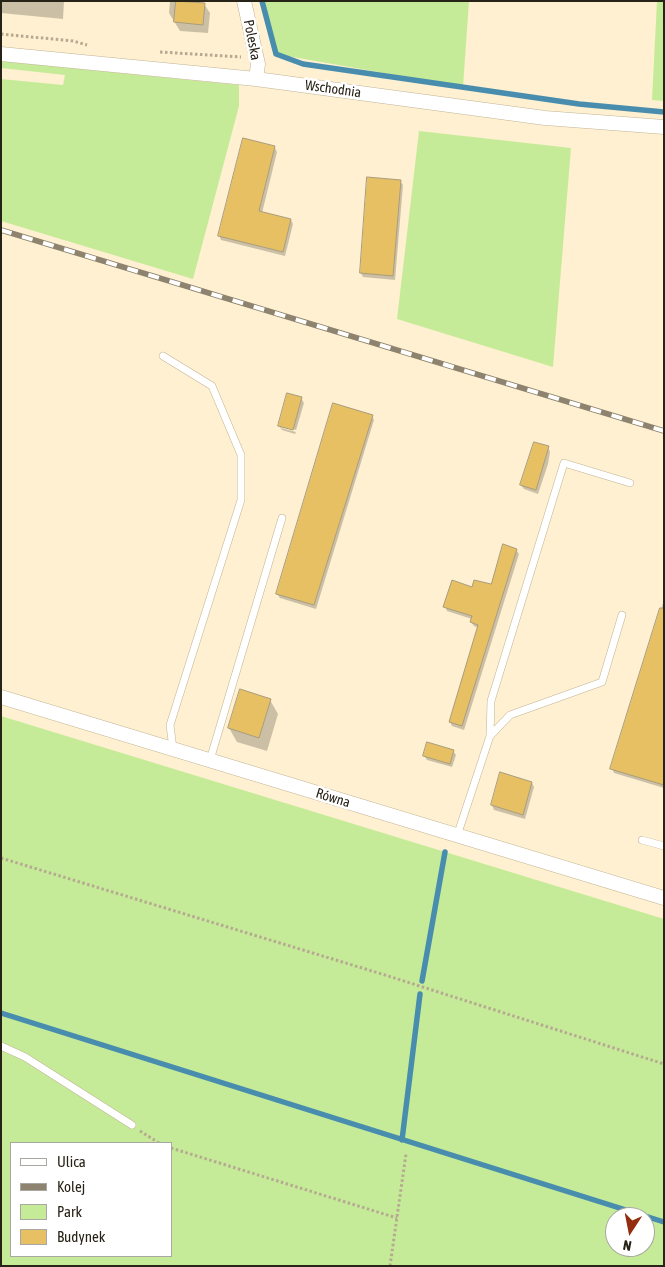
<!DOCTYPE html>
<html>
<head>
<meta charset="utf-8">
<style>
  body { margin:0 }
  #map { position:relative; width:665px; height:1267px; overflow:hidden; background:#fef0d0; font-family:"Asap Condensed",sans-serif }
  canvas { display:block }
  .frame { position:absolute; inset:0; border:2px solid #282317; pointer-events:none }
  .legend { position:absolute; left:10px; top:1142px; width:162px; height:115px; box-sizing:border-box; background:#fff; border:1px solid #a9a7a2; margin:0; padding:6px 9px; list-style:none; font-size:15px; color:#282317 }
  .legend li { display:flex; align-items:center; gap:10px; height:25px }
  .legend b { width:25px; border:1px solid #a9a7a2 }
  .north { position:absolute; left:605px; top:1207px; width:50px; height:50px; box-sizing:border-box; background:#fff; border:1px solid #a9a7a2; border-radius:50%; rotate:191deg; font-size:14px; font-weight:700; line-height:20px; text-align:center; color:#282317 }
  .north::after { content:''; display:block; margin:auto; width:18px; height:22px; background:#942d0f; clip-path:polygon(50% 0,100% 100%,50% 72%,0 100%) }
</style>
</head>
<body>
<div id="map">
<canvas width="665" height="1267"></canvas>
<div class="frame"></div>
<ul class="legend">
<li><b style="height:6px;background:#fff"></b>Ulica</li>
<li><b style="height:6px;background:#8d836e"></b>Kolej</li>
<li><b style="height:14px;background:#c6eb98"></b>Park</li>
<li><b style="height:14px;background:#e6c063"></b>Budynek</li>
</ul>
<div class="north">N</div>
</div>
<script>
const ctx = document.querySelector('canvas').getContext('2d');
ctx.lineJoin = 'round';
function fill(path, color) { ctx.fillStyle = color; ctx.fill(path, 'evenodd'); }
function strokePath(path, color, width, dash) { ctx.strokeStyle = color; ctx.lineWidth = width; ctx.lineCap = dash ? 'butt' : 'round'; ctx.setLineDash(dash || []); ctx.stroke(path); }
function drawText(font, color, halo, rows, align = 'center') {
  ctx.font = font + ' "Asap Condensed",sans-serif'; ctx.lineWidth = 5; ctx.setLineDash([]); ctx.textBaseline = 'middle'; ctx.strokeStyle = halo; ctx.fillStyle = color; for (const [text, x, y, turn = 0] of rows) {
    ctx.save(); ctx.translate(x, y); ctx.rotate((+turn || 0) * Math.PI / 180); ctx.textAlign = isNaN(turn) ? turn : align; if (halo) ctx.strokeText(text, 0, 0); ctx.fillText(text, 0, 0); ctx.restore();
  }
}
fill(new Path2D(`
  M 262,1 L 469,1 L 463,87 L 276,54 Z
  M 657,1 L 664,1 L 664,101 L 652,100 Z
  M 1,61 L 239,85 L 239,106 L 193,279 L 1,221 L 1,79 L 63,85 L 65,75 L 1,68 Z
  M 419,131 L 571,148 L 553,367 L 397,319 Z
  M 1,716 L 664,919 L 664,1266 L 1,1266 ZM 11,1143 L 171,1143 L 171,1256 L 11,1256 ZM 615,1217 L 645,1217 L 645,1247 L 615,1247 Z`), '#c6eb98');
fill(new Path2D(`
  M 1,1 L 64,1 L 63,19 L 1,13 Z
  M 170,1 L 194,1 L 194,3 L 204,4 L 210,13 L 208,33 L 180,31 L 169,13 Z
  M 244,139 L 275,148 L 277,152 L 262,213 L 291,220 L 293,224 L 285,256 L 221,240 L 219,235 Z
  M 400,181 L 403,185 L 395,280 L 363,277 L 361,273 Z
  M 301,398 L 304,403 L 296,430 L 281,426 L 281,428 L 296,432 L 295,434 L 282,430 L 279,426 Z
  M 372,416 L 374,420 L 316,609 L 280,598 L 277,594 Z
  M 548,447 L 550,452 L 548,464 L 538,494 L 524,489 L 521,485 Z
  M 516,550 L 519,554 L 464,730 L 452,726 L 450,722 L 479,628 L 474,626 L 471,622 L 472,619 L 447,611 L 445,606 L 473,589 L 492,586 Z
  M 664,600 L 664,788 L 614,773 L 612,768 Z
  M 270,700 L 278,714 L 267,751 L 237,742 L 229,728 Z
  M 453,751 L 456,755 L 452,767 L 427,760 L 424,755 Z
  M 501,774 L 532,783 L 534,787 L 525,819 L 494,810 L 492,805 Z`), '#0003');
strokePath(new Path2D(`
  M 262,1 L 276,54 L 303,64 L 579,104 L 664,112
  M 422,981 L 445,852
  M 1,1013 L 664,1222
  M 402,1140 L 420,994`), '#488dae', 5.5);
const building = new Path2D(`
  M 176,1 L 205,3 L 203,25 L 174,22 Z
  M 243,138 L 275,146 L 259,211 L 291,219 L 283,252 L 218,236 Z
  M 367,177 L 401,180 L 393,276 L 360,273 Z
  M 287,393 L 302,397 L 293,430 L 278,426 Z
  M 333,403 L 373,415 L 314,605 L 276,594 Z
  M 534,442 L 549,446 L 536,490 L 520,485 Z
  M 503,544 L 517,549 L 462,726 L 449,722 L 478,625 L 470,622 L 472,616 L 443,607 L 452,580 L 472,587 L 474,580 L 491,584 Z
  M 660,608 L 664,608 L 664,785 L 610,769 Z
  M 240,689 L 271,699 L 259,738 L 228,728 Z
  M 427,742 L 454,750 L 450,764 L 423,756 Z
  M 500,772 L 532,782 L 523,815 L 491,805 Z`);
fill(building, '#e6c063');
strokePath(building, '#a99c7e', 1);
const lane = new Path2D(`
  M 163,356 L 212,386 L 241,455 L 241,500 L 170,725 L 173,749
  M 490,736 L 510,715 L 602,682 L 622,615
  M 210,760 L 282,518
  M 457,836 L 490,736 L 491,701 L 564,463 L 630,483
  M 642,840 L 664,846
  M 1,1046 L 25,1057 L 132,1125`);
const street = new Path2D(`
  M 244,1 L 258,64 L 256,79
  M 1,54 L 256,79 L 545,118 L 664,127
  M 1,697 L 664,898`);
strokePath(lane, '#c1b495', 8);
strokePath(street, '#c1b495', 15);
strokePath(new Path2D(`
  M 1,34 L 73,41 L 87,45
  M 160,52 L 241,57
  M 1,858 L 385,975 L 664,1064
  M 140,1131 L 159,1143
  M 171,1148 L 397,1218
  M 390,1266 L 406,1154`), '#b5aa91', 3, [2.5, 2.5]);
strokePath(lane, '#fff', 7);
strokePath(street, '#fff', 14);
const rail = new Path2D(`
  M 1,230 L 664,431`);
strokePath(rail, '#8d836e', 5.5);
strokePath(rail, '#fff', 4, [11]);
drawText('14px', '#282317', '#fff', [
  ["Poleska",252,40,79],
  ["Wschodnia",333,89,8],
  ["Równa",333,798,17]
]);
</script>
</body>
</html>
